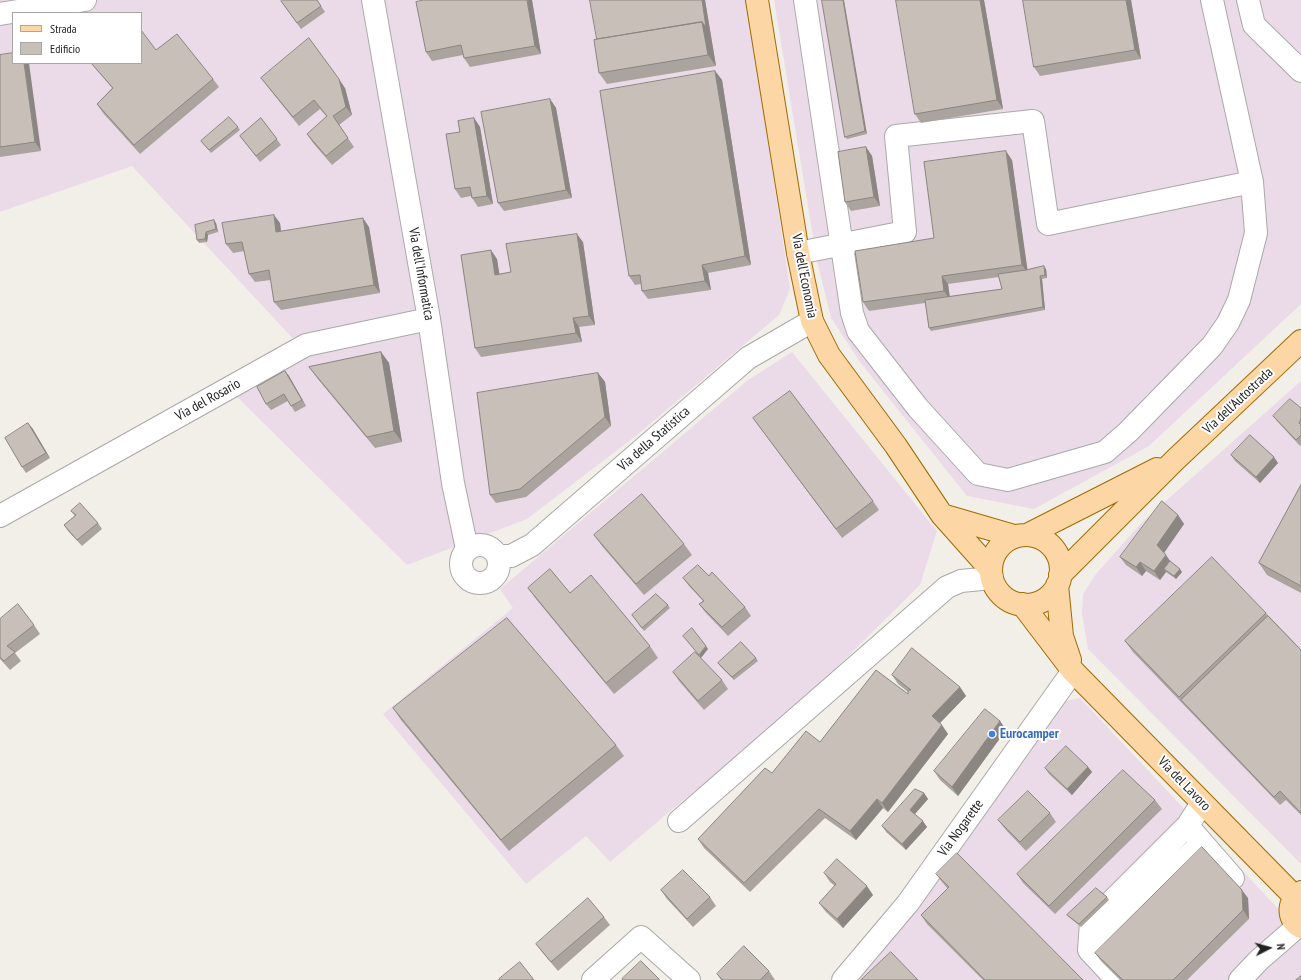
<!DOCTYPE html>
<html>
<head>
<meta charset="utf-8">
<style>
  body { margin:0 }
  #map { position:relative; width:1301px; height:980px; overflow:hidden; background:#f2efe9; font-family:"PT Sans Narrow",sans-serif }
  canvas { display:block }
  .legend { position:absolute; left:12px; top:12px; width:130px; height:52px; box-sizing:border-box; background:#fff; border:1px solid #a7a7a7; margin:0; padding:5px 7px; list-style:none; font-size:12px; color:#222 }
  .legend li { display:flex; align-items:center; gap:8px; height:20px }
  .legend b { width:20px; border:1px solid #a7a7a7 }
  .north { position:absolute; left:1249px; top:928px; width:40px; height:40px; -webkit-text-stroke:3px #fff; paint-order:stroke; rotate:84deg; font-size:11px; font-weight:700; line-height:16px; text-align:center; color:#222 }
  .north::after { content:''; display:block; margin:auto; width:14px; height:18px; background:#222; clip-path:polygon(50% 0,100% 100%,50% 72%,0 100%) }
</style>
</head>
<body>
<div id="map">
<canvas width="1301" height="980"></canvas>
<ul class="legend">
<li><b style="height:5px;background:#fcd6a4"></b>Strada</li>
<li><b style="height:11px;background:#c7bfb8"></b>Edificio</li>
</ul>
<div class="north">N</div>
</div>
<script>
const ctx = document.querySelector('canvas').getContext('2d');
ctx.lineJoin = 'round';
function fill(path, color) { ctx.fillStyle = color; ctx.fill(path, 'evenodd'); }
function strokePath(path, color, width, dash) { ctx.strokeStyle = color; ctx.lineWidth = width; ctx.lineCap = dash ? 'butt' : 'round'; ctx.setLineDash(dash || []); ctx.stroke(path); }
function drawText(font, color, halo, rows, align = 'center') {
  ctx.font = font + ' "PT Sans Narrow",sans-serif'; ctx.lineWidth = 4; ctx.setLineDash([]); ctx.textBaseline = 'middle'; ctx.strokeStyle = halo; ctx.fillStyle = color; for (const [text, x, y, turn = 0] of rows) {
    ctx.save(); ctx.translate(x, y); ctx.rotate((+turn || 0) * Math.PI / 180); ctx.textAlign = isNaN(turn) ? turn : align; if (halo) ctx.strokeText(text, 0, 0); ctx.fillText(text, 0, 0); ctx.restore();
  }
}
fill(new Path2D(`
  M 0,0 L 747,0 L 790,289 L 779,315 L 637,435 L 527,519 L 407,565 L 227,387 L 299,345 L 132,166 L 0,212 ZM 13,13 L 141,13 L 141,63 L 13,63 Z
  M 774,0 L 1301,0 L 1301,304 L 1149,446 L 1034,509 L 967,496 L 860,362 L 831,318 L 817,261 Z
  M 792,352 L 937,531 L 920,585 L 833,671 L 769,732 L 675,807 L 610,862 L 586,836 L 526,884 L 383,714 L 513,608 L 500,589 L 748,380 Z
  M 1301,381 L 1301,864 L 1088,649 L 1082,614 L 1083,594 L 1096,574 L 1142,522 Z
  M 1080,698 L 1301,933 L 1301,980 L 855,980 L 1060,702 Z`), '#ebdbe8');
const minor = new Path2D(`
  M 373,0 L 429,319 L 453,483 L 467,549
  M 805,0 L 852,313 L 858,331 L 918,408 L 978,474 L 1008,480 L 1105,452 L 1128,432 L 1212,346 L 1228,323 L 1239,300 L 1256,233 L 1252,182
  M 1248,0 L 1254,25 L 1301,71
  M 0,14 L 85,0
  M 798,253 L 905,232 L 896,136 L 1033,121 L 1048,224 L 1252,182 L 1212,0
  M 0,516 L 306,345 L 429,319
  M461 564a19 19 0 1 1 38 0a19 19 0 1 1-38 0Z
  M 498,556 L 511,556 L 532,545 L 748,358 L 812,321
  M 679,821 L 947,587 L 961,581 L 992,578
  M 1193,832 L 1233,878
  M 1089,950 L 1202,843
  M 593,980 L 641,937 L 689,980
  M 843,980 L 908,903 L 1073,671
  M 1117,980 L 1089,950 L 1091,922 L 1188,825 L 1202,803
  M 1240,980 L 1259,960 L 1298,926`);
const major = new Path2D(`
  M 757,0 L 798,253 L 812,321 L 829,355 L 896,446 L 942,515 L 991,570
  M 942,515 L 1014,536
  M 1027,535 L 1157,469
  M991 570a35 35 0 1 1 70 0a35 35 0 1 1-70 0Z
  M 1060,575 L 1175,460 L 1301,341
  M 1057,585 L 1062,636 L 1070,660
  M 1022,604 L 1073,671 L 1295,897
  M 1301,892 C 1288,900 1286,919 1301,927`);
strokePath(minor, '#a9a9a9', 24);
strokePath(major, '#a06b00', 24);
strokePath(minor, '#fff', 22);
strokePath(major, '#fcd6a4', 22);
fill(new Path2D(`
  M 317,0 L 325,12 L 301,29 L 281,1 Z
  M 532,0 L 541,54 L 470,67 L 464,58 L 463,55 L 432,61 L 426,52 Z
  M 705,0 L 716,66 L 607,84 L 599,73 Z
  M 822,0 L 867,134 L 847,139 L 845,137 Z
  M 984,0 L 1003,109 L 921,123 L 915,114 Z
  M 1131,0 L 1141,59 L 1040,76 L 1034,67 Z
  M 156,50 L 213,79 L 219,87 L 140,154 L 103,113 L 97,104 L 112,88 L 96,69 L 91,63 Z
  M 0,55 L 41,151 L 0,157 Z
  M 715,71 L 722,80 L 751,265 L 708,273 L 711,290 L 648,299 L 642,291 L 641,284 L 635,285 L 629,276 Z
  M 261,78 L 345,88 L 352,115 L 339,125 L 354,147 L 332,165 L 313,143 L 307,134 L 327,117 L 320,109 L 299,126 L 267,86 Z
  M 550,99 L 556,108 L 572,198 L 504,211 L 498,203 Z
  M 261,118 L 281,145 L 260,162 L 240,136 Z
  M 474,118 L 480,127 L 493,204 L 478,207 L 472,198 L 471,196 L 461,198 L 455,189 L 460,132 Z
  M 238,127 L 240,130 L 211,153 L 201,141 Z
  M 866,147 L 872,156 L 880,206 L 851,211 L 845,202 Z
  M 1012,160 L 1027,270 L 1046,269 L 1047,278 L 1042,279 L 1045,310 L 931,331 L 929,328 L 925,303 L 869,311 L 863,302 L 934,238 ZM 999,277 L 1002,289 L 950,297 L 948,284 Z
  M 216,223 L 218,232 L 208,235 L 207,242 L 199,243 L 197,240 Z
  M 280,223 L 281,231 L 369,227 L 380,293 L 281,310 L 274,302 L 271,280 L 255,282 L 249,274 L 244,251 L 233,253 L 226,244 Z
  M 583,242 L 595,325 L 579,327 L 582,342 L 481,357 L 475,348 L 497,259 L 499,274 L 511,272 Z
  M 381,352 L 389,363 L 402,442 L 375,448 L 317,378 L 309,367 Z
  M 285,371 L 289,376 L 306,406 L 295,412 L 288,401 L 271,410 L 266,404 Z
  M 598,373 L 605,382 L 611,426 L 526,497 L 496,503 L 490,495 Z
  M 1301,408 L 1301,445 L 1300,446 L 1277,421 L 1273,416 Z
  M 753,418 L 873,501 L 879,510 L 842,538 Z
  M 28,423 L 50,458 L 26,473 L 22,467 Z
  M 1231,455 L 1278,463 L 1260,483 L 1235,461 Z
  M 1301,485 L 1301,593 L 1267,575 L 1259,563 Z
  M 71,511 L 98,523 L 102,529 L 82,546 L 68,531 L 64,525 L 75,516 Z
  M 1178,515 L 1184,524 L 1164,553 L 1170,561 L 1182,572 L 1176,579 L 1166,572 L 1160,580 L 1146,571 L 1142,576 L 1126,565 L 1120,557 Z
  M 594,535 L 684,544 L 692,555 L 644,595 L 602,546 Z
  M 709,576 L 745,607 L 751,616 L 728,636 L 705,612 L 699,604 L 703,601 L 689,586 L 683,578 Z
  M 528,588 L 570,593 L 650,646 L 658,658 L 614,694 L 536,599 Z
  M 668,605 L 670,608 L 644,631 L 632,615 Z
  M 1266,613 L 1301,650 L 1301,815 L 1286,800 L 1280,805 L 1133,652 L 1125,641 Z
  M 0,619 L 34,625 L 40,634 L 15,653 L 21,661 L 10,670 L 0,659 Z
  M 756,658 L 758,661 L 734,680 L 720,666 L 718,663 Z
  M 673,672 L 722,680 L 728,689 L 704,710 L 679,681 Z
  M 892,675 L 960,687 L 966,696 L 940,723 L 948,734 L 888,812 L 883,808 L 856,840 L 825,818 L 750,892 L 704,848 L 698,839 L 772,773 L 820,742 L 908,694 L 908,692 L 898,684 Z
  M 393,708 L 616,745 L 624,756 L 509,851 L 401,720 Z
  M 1000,721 L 1006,730 L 958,796 L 940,780 L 934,771 Z
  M 1088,767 L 1092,772 L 1072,795 L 1049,774 L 1045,768 Z
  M 924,793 L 928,799 L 915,814 L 927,827 L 906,850 L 886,832 L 882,826 Z
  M 1155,800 L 1162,809 L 1055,914 L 1023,883 L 1017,874 Z
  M 1050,813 L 1056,822 L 1026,851 L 1005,829 L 998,820 Z
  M 824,873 L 873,895 L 843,928 L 826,912 L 819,903 L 835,886 L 830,882 Z
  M 936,874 L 1083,980 L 983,980 L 927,924 L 921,915 L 948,889 L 942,882 Z
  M 661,890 L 710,897 L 716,906 L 693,927 L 667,899 Z
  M 1107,897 L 1109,900 L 1081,927 L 1070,918 L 1067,915 Z
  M 1248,898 L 1249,919 L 1187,980 L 1120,980 L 1101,961 L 1095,953 Z
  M 604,917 L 610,925 L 558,971 L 542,952 L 536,944 Z
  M 769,971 L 775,980 L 721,980 L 717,974 Z`), '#aba49e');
fill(new Path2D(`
  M 527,0 L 532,0 L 541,54 L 535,46 Z
  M 702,0 L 705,0 L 716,66 L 708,55 L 702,22 Z
  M 843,0 L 844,0 L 867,134 L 865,131 Z
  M 980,0 L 984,0 L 1003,109 L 997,100 Z
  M 1126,0 L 1131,0 L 1141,59 L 1135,50 Z
  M 24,63 L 29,63 L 41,151 L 35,142 Z
  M 715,71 L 722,80 L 751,265 L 745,256 Z
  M 339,79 L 345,88 L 352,115 L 346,107 Z
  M 550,99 L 556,108 L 572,198 L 566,190 Z
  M 474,118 L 480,127 L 493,204 L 487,196 Z
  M 866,147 L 872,156 L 880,206 L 874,197 Z
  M 1006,151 L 1012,160 L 1028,273 L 1022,265 Z
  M 274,215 L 280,223 L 282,241 L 276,232 Z
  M 363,218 L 369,227 L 380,293 L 374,285 Z
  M 214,220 L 216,223 L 218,232 L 216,229 Z
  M 206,232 L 208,235 L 207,242 L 205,239 Z
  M 577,234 L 583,242 L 595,325 L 589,316 Z
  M 491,250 L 497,259 L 501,284 L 495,275 Z
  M 702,265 L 708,273 L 711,290 L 705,281 Z
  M 1044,266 L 1046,269 L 1047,278 L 1045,275 Z
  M 942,276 L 948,284 L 950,300 L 944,291 Z
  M 1040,276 L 1042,279 L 1045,310 L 1043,307 Z
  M 573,318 L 579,327 L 582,342 L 576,333 Z
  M 381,352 L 389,363 L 402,442 L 394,431 Z
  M 285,371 L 289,376 L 306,406 L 302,400 Z
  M 598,373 L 605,382 L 611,426 L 605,417 Z
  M 28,423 L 33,429 L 50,458 L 46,453 Z
  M 1274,457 L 1278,463 L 1260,483 L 1256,477 Z
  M 1178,515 L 1184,524 L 1163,554 L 1157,545 Z
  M 1166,555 L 1172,564 L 1164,569 L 1166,572 L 1160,580 L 1154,571 Z
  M 1140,562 L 1146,571 L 1142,576 L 1136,567 Z
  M 1180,569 L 1182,572 L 1176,579 L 1174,576 Z
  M 706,646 L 708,649 L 701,658 L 699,655 Z
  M 960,687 L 966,696 L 938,725 L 932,716 Z
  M 1000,721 L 1006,730 L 958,796 L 952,787 Z
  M 942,725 L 948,734 L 888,812 L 882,803 Z
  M 1088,767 L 1092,772 L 1072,795 L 1067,789 Z
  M 924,793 L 928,799 L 914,815 L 910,810 Z
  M 877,799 L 883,808 L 856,840 L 850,831 Z
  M 923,821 L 927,827 L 906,850 L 902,844 Z
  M 867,886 L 873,895 L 843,928 L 837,919 Z
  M 1242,890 L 1248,898 L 1249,919 L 1243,910 Z`), '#8b8681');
const building = new Path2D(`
  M 282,0 L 317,0 L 321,6 L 297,23 L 281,1 Z
  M 424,0 L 527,0 L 535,46 L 464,58 L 461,45 L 426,52 L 416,2 Z
  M 590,0 L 702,0 L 706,27 L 702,22 L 597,39 Z
  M 822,0 L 843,0 L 865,131 L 845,137 Z
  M 896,0 L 980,0 L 997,100 L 915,114 Z
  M 1023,0 L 1126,0 L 1135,50 L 1034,67 Z
  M 702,22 L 708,55 L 599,73 L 594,40 Z
  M 141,30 L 156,50 L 177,34 L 213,79 L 134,145 L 97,104 L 113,88 L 91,63 L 141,63 Z
  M 309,38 L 339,79 L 346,107 L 333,116 L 348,138 L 326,156 L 307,134 L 327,116 L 314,100 L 293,117 L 261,78 Z
  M 13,53 L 13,63 L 24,63 L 35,142 L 0,147 L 0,55 Z
  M 715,71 L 745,256 L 702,265 L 705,281 L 642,291 L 640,275 L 629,276 L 600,91 Z
  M 550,99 L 566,190 L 498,203 L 481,112 Z
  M 229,117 L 238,127 L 209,150 L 201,141 Z
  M 261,118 L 277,139 L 256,156 L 240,136 Z
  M 474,118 L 487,196 L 472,198 L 470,187 L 455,189 L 446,134 L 460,132 L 458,121 Z
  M 866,147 L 874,197 L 845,202 L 838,152 Z
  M 1006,151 L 1022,265 L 942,276 L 944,291 L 863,302 L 855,251 L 934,238 L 924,162 Z
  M 274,215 L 276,232 L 363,218 L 374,285 L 274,302 L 269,270 L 249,274 L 242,242 L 226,244 L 222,223 Z
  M 214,220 L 216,229 L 206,232 L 205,239 L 197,240 L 195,225 Z
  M 577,234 L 589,316 L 573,318 L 576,333 L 475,348 L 461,255 L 491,250 L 495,275 L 511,272 L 506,244 Z
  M 1044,266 L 1045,275 L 1040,276 L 1043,307 L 929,328 L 925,300 L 1002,289 L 998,274 L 1026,270 Z
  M 381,352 L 394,431 L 367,437 L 309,367 Z
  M 285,371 L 302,400 L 291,406 L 284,394 L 266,404 L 257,387 Z
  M 598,373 L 605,417 L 520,489 L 490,495 L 477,393 Z
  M 790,391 L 873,501 L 836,529 L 753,418 Z
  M 1290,399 L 1301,408 L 1301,419 L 1299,423 L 1301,425 L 1301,435 L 1296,440 L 1273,416 Z
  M 28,423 L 46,453 L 22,467 L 5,438 Z
  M 1250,435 L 1274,457 L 1256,477 L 1231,455 Z
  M 1301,485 L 1301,586 L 1259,563 Z
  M 642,494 L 684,544 L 636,584 L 594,535 Z
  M 1162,501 L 1178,515 L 1157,545 L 1166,555 L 1154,571 L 1140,562 L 1136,567 L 1120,557 Z
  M 80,503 L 98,523 L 77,540 L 64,525 L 76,515 L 71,511 Z
  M 1212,557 L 1266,613 L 1179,697 L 1125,641 Z
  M 1170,561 L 1180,569 L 1174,576 L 1164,569 Z
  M 698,565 L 709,576 L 712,572 L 745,607 L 722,627 L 699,604 L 704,601 L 683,578 Z
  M 550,569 L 570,593 L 591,575 L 650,646 L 606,683 L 528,588 Z
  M 656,594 L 668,605 L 642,628 L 632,615 Z
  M 18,604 L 34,625 L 7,646 L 15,652 L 4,661 L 0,657 L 0,619 Z
  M 1268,616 L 1301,650 L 1301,813 L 1280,791 L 1274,797 L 1181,700 Z
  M 507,618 L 616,745 L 501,840 L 393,708 Z
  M 692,628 L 706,646 L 699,655 L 683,636 Z
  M 741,642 L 756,658 L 732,677 L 718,663 Z
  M 912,648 L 960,687 L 932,716 L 942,725 L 882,803 L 877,799 L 850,831 L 819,809 L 744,883 L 698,839 L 765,768 L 772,773 L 806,731 L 820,742 L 876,670 L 908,694 L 908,690 L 911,690 L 892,675 Z
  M 695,652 L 722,680 L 698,701 L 673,672 Z
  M 985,709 L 1000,721 L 952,787 L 934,771 Z
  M 1066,746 L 1088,767 L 1067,789 L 1045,768 Z
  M 1123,770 L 1155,800 L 1049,906 L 1017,874 Z
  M 915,789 L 924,793 L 910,810 L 923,821 L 902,844 L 882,826 Z
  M 1028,791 L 1050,813 L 1020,842 L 998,820 Z
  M 1202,847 L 1242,890 L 1243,910 L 1173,980 L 1123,980 L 1095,953 Z
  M 957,853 L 1083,980 L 985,980 L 921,915 L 949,887 L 936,874 Z
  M 837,859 L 867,886 L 837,919 L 819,903 L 836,884 L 824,873 Z
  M 683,870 L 710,897 L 687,919 L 661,890 Z
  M 1096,888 L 1107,897 L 1079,924 L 1067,915 Z
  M 588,898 L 604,917 L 551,962 L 536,944 Z
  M 744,946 L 769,971 L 760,980 L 723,980 L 717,974 Z
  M 891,952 L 918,980 L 861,980 Z
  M 641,961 L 659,979 L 659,980 L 623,980 L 622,979 Z
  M 520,962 L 534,980 L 499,980 L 499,979 Z
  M 1301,976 L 1301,980 L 1296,980 Z`);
fill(building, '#c7bfb8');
strokePath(building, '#8b8681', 1);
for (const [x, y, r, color] of [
  [992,734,4,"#3f7fe0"]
]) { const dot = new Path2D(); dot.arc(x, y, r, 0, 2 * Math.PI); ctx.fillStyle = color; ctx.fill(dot); strokePath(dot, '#fff', 1.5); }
drawText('14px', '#222', '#fff', [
  ["Via dell'Informatica",421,274,80],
  ["Via dell'Economia",804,276,79],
  ["Via del Rosario",208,400,-29],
  ["Via dell'Autostrada",1238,401,-43],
  ["Via della Statistica",654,439,-41],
  ["Via del Lavoro",1184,784,46],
  ["Via Nogarette",961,828,-54]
]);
drawText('bold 14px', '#366cbe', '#fff', [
  ["Eurocamper",1000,734]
], 'left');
</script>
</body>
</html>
